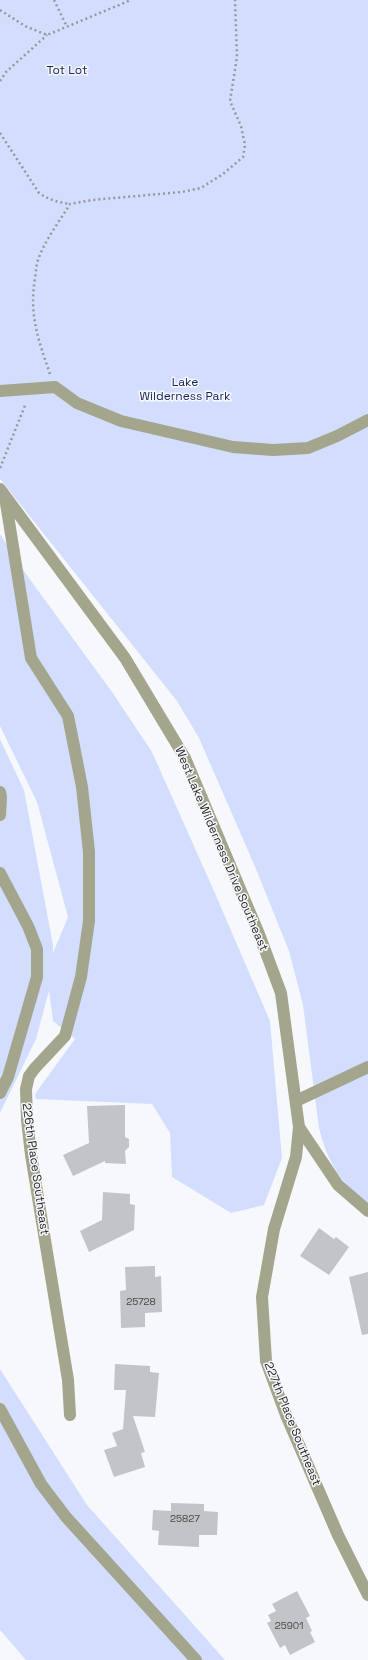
<!DOCTYPE html>
<html>
<head>
<meta charset="utf-8">
<style>
  body { margin:0 }
  canvas { display:block; background:#f7f8fc }
</style>
</head>
<body>
<canvas width="368" height="1660"></canvas>
<script>
const ctx = document.querySelector('canvas').getContext('2d');
ctx.lineJoin = 'round';
function fill(path, color) { ctx.fillStyle = color; ctx.fill(path, 'evenodd'); }
function strokePath(path, color, width, dash) { ctx.strokeStyle = color; ctx.lineWidth = width; ctx.lineCap = dash ? 'butt' : 'round'; ctx.setLineDash(dash || []); ctx.stroke(path); }
function drawText(font, color, halo, rows, align = 'center') {
  ctx.font = font + ' "Space Grotesk",sans-serif'; ctx.lineWidth = 3; ctx.setLineDash([]); ctx.textBaseline = 'middle'; ctx.strokeStyle = halo; ctx.fillStyle = color; for (const [text, x, y, turn = 0] of rows) {
    ctx.save(); ctx.translate(x, y); ctx.rotate((+turn || 0) * Math.PI / 180); ctx.textAlign = isNaN(turn) ? turn : align; if (halo) ctx.strokeText(text, 0, 0); ctx.fillText(text, 0, 0); ctx.restore();
  }
}
fill(new Path2D(`
  M 0,0 L 368,0 L 368,1206 C 340,1181 328,1164 319,1128 L 303,1005 L 289,951 L 256,869 L 199,738 L 177,701 L 0,479 Z
  M 0,534 L 26,574 L 112,692 L 152,752 L 214,891 L 270,1021 L 282,1158 L 264,1205 L 231,1213 L 172,1177 L 170,1133 L 152,1104 L 36,1099 L 35,1094 L 75,1039 L 53,1021 L 49,991 L 36,1039 L 0,1113 L 0,739 L 24,790 L 53,945 L 53,953 L 68,917 L 37,802 L 0,726 Z
  M 0,1369 L 87,1505 L 225,1660 L 26,1660 L 0,1630 Z`), '#d3deff');
fill(new Path2D(`
  M 125,1105 L 125,1137 L 129,1139 L 129,1147 L 125,1151 L 126,1164 L 105,1163 L 105,1161 L 73,1176 L 63,1155 L 89,1143 L 87,1106 Z
  M 103,1192 L 130,1194 L 130,1204 L 135,1205 L 134,1230 L 89,1252 L 80,1231 L 102,1220 Z
  M 319,1228 L 334,1239 L 336,1237 L 349,1247 L 329,1275 L 300,1256 Z
  M 155,1266 L 155,1277 L 161,1276 L 162,1312 L 145,1313 L 145,1327 L 121,1328 L 120,1291 L 126,1290 L 125,1267 Z
  M 368,1272 L 368,1334 L 362,1335 L 349,1277 Z
  M 115,1364 L 150,1366 L 150,1372 L 159,1373 L 155,1417 L 133,1416 L 145,1452 L 141,1453 L 145,1467 L 114,1477 L 104,1450 L 117,1446 L 112,1433 L 123,1429 L 126,1390 L 114,1390 Z
  M 171,1503 L 204,1504 L 204,1511 L 218,1512 L 217,1535 L 199,1535 L 199,1547 L 158,1545 L 159,1531 L 152,1530 L 153,1510 L 171,1511 Z
  M 297,1591 L 310,1616 L 306,1618 L 312,1631 L 310,1632 L 315,1642 L 290,1655 L 285,1645 L 280,1648 L 267,1623 L 271,1621 L 268,1615 L 276,1611 L 272,1604 Z`), '#c3c4c7');
strokePath(new Path2D(`
  M 54,0 L 67,27
  M 0,10 L 25,26 L 47,35 L 131,0
  M 0,81 L 6,72 L 47,35
  M 0,133 L 39,193 C 49,200 58,202 70,204
  M 50,374 C 38,339 29,315 35,278 C 36,272 36,266 38,260 C 45,240 59,222 70,204 L 92,200 L 182,192 L 201,188 L 223,174 L 243,157 L 245,145 L 241,126 L 230,101 L 237,57 L 235,0
  M 0,468 L 26,403`), '#97989a', 2.5, [2, 3]);
strokePath(new Path2D(`
  M 0,391 L 55,387 L 77,403 L 121,421 L 233,447 L 273,450 L 308,448 L 337,436 L 368,420
  M 0,489 L 125,658 L 185,758 L 259,934 L 281,993 L 299,1127 L 338,1185 L 368,1211
  M 5,497 L 31,658 L 68,716 L 82,787 L 89,852 L 89,921 L 81,977 L 65,1036 L 35,1068 L 29,1076 L 26,1089 L 27,1120 L 31,1155 L 68,1380 L 70,1415
  M 0,792 L 1,797 L 0,815
  M 0,873 L 28,926 L 37,949 L 37,977 L 8,1077 L 0,1093
  M 296,1101 L 368,1067
  M 299,1127 L 296,1157 L 274,1229 L 262,1297 L 266,1361 L 286,1415 L 338,1535 L 368,1595
  M 0,1409 L 41,1484 L 66,1517 L 196,1660`), '#a3a58c', 12);
drawText('10px', '#464849', null, [
  ["25728",141,1302],
  ["25827",185,1519],
  ["25901",289,1626]
]);
drawText('12px', '#17215d', '#f7f8fc', [
  ["Tot Lot",67,71],
  ["Lake",185,383],
  ["Wilderness Park",185,397]
]);
drawText('12px', '#1d1e1f', '#f7f8fc', [
  ["West Lake Wilderness Drive Southeast",221,849,67],
  ["226th Place Southeast",35,1169,82],
  ["227th Place Southeast",292,1424,68]
]);
</script>
</body>
</html>
